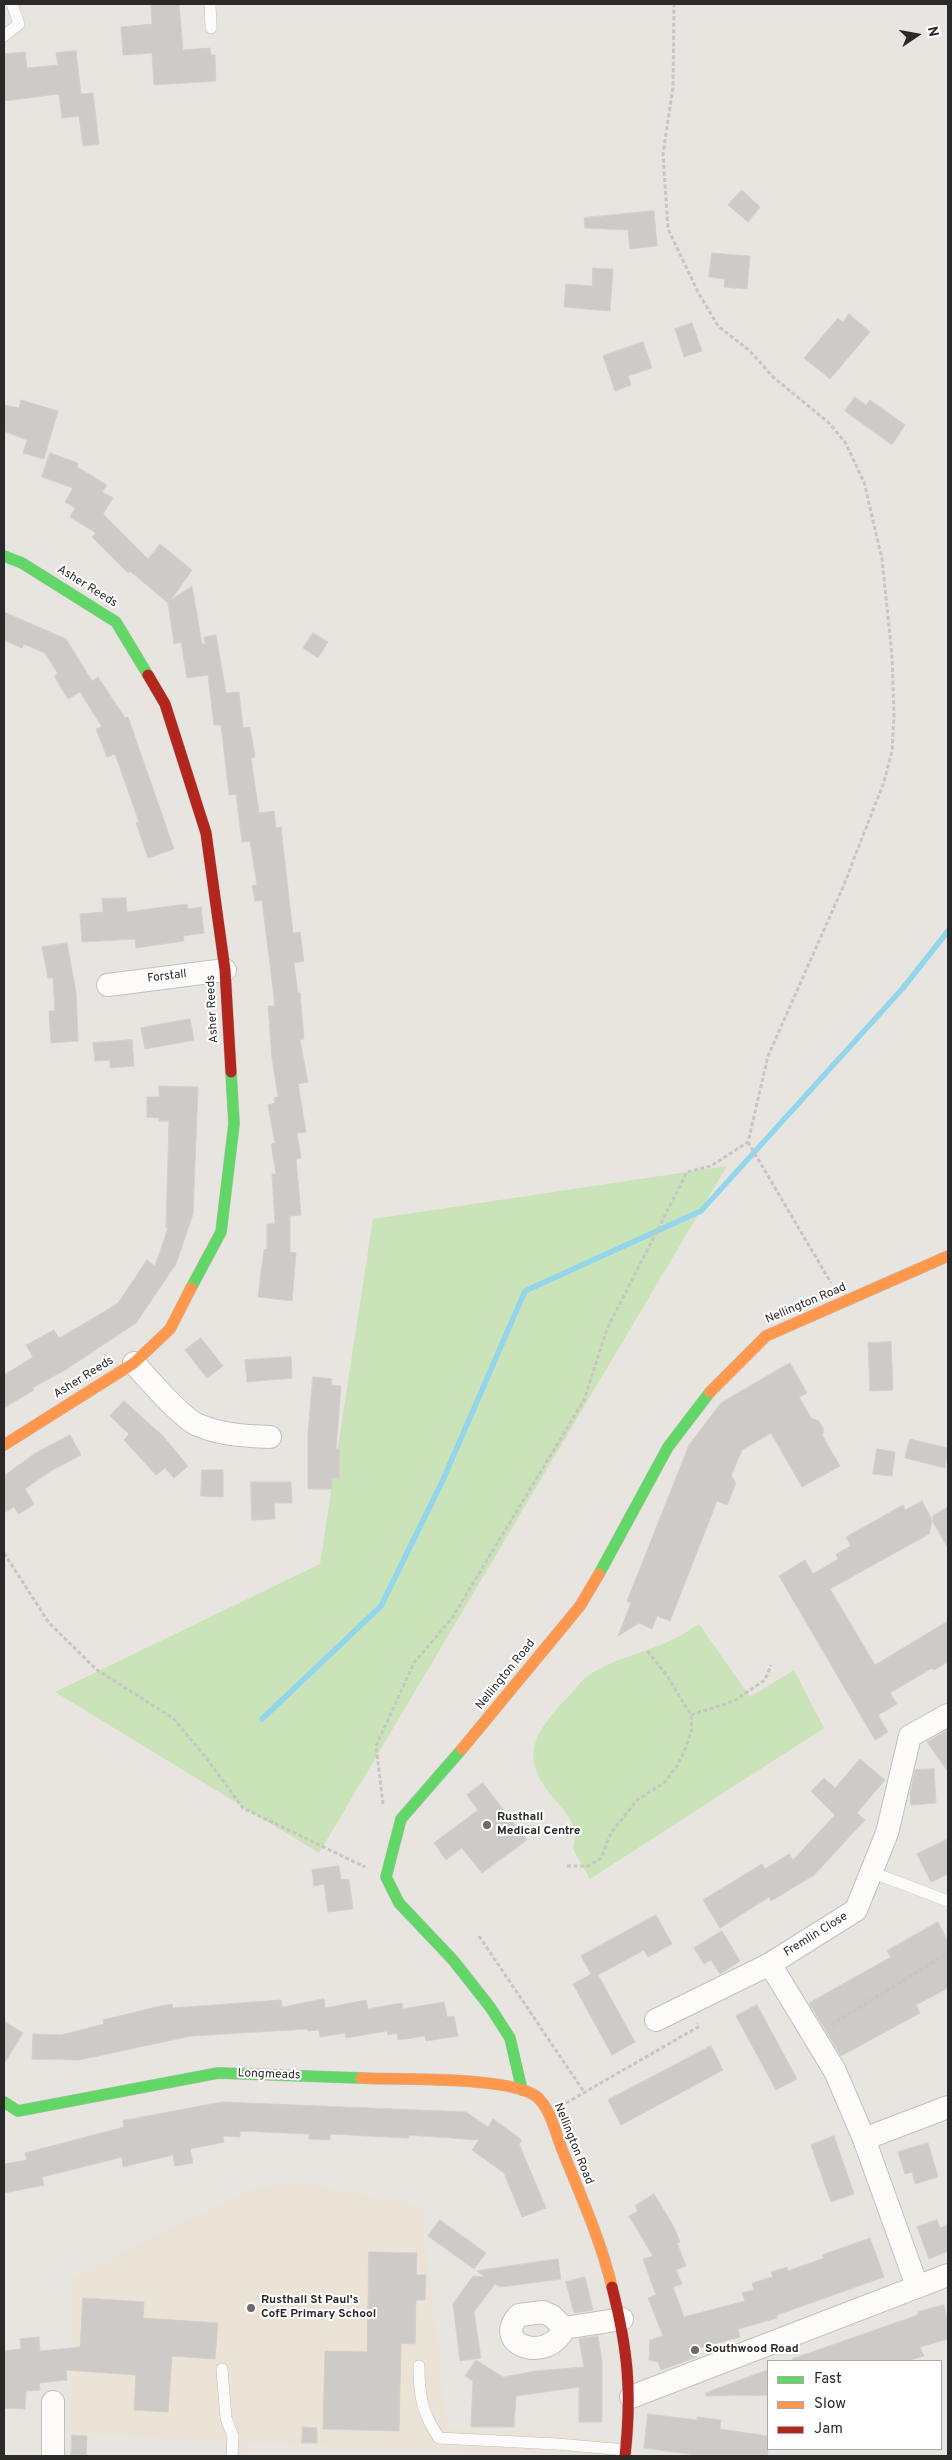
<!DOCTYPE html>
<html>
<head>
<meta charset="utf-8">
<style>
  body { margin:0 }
  #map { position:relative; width:952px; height:2460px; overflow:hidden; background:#e8e4e0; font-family:Overpass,sans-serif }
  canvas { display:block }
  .frame { position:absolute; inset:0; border:5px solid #2a2a2a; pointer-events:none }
  .legend { position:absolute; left:767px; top:2360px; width:175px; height:90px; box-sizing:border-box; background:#fff; border:1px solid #aaa; margin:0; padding:6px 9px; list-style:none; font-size:15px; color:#2a2a2a }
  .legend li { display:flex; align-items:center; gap:10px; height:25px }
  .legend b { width:25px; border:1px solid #aaa }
  .north { position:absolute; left:892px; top:10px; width:50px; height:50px; -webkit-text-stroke:4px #fff; paint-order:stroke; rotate:78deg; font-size:14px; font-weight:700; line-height:20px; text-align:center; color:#2a2a2a }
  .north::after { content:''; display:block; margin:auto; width:18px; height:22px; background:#2a2a2a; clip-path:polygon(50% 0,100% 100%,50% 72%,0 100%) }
</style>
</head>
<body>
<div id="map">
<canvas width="952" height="2460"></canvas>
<div class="frame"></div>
<ul class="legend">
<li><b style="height:6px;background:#63d668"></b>Fast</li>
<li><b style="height:6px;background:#ff974d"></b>Slow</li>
<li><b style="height:6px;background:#b3261e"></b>Jam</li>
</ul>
<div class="north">N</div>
</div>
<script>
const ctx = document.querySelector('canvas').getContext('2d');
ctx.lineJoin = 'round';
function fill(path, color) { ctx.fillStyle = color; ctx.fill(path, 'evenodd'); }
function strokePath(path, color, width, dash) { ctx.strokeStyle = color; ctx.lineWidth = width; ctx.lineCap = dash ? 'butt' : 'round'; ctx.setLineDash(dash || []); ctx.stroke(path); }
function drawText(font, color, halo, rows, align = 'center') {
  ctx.font = font + ' Overpass,sans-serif'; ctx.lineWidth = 4; ctx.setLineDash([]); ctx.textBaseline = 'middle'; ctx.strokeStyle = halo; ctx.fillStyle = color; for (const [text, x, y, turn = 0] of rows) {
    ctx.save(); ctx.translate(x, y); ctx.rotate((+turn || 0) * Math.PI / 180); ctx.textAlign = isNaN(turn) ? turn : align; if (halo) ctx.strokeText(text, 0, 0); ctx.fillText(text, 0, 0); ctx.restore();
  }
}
fill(new Path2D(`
  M 306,2184 L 421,2206 L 447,2428 L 562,2434 L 609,2440 L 605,2456 L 508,2450 L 244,2443 L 242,2456 L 225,2456 L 226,2441 L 72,2433 L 70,2280 L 109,2261 L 126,2250 L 255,2188 Z`), '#ebe3d5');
fill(new Path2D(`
  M 727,1166 L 319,1853 L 55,1692 L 320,1564 L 373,1219 Z
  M 699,1624 L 750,1697 L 794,1670 L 824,1728 L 590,1879 L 573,1849 C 581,1818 557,1807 543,1784 C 520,1748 543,1724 568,1697 C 575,1690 582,1678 592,1673 C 620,1656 649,1652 676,1638 C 684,1634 692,1628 699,1624 Z`), '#cbe3b9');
strokePath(new Path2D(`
  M 262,1719 L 381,1606 L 442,1482 L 525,1291 L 701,1211 L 903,988 L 948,931`), '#93d5ea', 5.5);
const building = new Path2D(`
  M 179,4 L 183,50 L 210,48 L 211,55 L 215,55 L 216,81 L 154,85 L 152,53 L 123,55 L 121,27 L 152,24 L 151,5 Z
  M 76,51 L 81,94 L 93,93 L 99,144 L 83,146 L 79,116 L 62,118 L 59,94 L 4,101 L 4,54 L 25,52 L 27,68 L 58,65 L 56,53 Z
  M 742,190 L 760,207 L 748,222 L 728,205 Z
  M 654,211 L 657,246 L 630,249 L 628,230 L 585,228 L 584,218 Z
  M 712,253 L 750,256 L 747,289 L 724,287 L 725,279 L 709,277 Z
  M 593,268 L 613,269 L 610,311 L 564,307 L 566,284 L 592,286 Z
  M 849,314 L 870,332 L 830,379 L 804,358 L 838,318 L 843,322 Z
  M 692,323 L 702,351 L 684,357 L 675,329 Z
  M 643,342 L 652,368 L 628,376 L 631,385 L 615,391 L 603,356 Z
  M 855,397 L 866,405 L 870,400 L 905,425 L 892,445 L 845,411 Z
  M 21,400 L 58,411 L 44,459 L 23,453 L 27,440 L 4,431 L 4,405 L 19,408 Z
  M 50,453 L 78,463 L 77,467 L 107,485 L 102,492 L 113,498 L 103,514 L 148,559 L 160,544 L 192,570 L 171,600 L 192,586 L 202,644 L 205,644 L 204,637 L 216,635 L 226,693 L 239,692 L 243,728 L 250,727 L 255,757 L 251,758 L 259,813 L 274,811 L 276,828 L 281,827 L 293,933 L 300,932 L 304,961 L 294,963 L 298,993 L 300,993 L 304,1039 L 300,1040 L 308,1082 L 298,1084 L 306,1132 L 297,1133 L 301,1158 L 296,1159 L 301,1215 L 290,1216 L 290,1252 L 296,1253 L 292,1301 L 258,1297 L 264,1249 L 267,1250 L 267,1224 L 275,1224 L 272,1174 L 276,1174 L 271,1144 L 275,1143 L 268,1105 L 275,1103 L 274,1098 L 278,1097 L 272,1058 L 268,1006 L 275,1006 L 262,900 L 255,901 L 252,886 L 257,885 L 250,841 L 242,842 L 236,794 L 229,795 L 221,725 L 214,725 L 208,675 L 187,678 L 181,642 L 174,644 L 168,603 L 130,571 L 128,573 L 92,537 L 96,533 L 70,517 L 75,508 L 65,502 L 73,488 L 42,477 Z
  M 4,612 L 66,639 L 92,681 L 98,677 L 125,718 L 128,717 L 174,849 L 148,858 L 136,823 L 139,822 L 115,754 L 107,757 L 96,729 L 102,727 L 80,692 L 68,699 L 54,676 L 58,674 L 45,653 L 24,644 L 22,648 L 4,640 Z
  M 313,633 L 328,642 L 318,658 L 303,648 Z
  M 126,898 L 127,912 L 187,904 L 188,909 L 201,907 L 204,933 L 183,936 L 184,941 L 136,948 L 135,939 L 82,942 L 80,914 L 103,912 L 102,899 Z
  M 67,943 L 76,992 L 78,1041 L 51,1043 L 49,1011 L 55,1011 L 53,978 L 48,978 L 42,947 Z
  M 190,1019 L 194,1040 L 145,1049 L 141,1028 Z
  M 132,1040 L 134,1066 L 110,1068 L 110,1060 L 95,1061 L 93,1043 Z
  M 159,1086 L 198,1087 L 193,1214 L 176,1264 L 136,1323 L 65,1370 L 32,1388 L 34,1390 L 4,1408 L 4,1375 L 33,1357 L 26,1345 L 54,1330 L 59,1338 L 92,1319 L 118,1303 L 147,1260 L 155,1266 L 168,1228 L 166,1228 L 169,1121 L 159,1121 L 159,1118 L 147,1117 L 147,1097 L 159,1097 Z
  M 201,1338 L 223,1366 L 207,1378 L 185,1350 Z
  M 891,1342 L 893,1390 L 870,1391 L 868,1343 Z
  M 291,1357 L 292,1378 L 247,1382 L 245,1360 Z
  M 790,1363 L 807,1393 L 799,1397 L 811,1418 L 819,1421 L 824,1430 L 822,1435 L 840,1466 L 802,1487 L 771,1433 L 742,1450 L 731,1476 L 736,1483 L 727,1505 L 717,1501 L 670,1621 L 657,1616 L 652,1629 L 639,1623 L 618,1636 L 631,1603 L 627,1601 L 689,1445 L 721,1403 Z
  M 313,1377 L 332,1379 L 331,1385 L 341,1386 L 336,1449 L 339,1449 L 339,1478 L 332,1478 L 332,1489 L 308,1489 L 308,1434 Z
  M 124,1401 L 163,1436 L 188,1466 L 174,1478 L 165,1468 L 156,1475 L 124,1440 L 129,1434 L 110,1416 Z
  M 70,1435 L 81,1455 L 49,1472 L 25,1489 L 34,1504 L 19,1514 L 14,1507 L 4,1513 L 4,1476 L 34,1454 Z
  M 910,1439 L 948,1448 L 945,1468 L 905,1458 Z
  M 877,1449 L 895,1452 L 892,1476 L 873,1474 Z
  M 202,1470 L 223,1470 L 223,1497 L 201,1496 Z
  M 251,1482 L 291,1482 L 292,1503 L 274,1503 L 275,1519 L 252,1520 Z
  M 922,1501 L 932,1520 L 929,1534 L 830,1589 L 875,1665 L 948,1621 L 948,1662 L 934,1670 L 932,1668 L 890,1693 L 897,1704 L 878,1715 L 888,1732 L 875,1740 L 779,1576 L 805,1560 L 813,1574 L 838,1559 L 836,1554 L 851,1546 L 846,1537 L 903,1505 L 905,1510 Z
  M 948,1507 L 948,1548 L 933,1522 L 933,1516 Z
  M 948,1730 L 948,1772 L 927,1742 Z
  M 860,1759 L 885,1780 L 857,1813 L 865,1820 L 814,1875 L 771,1901 L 769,1897 L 720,1928 L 703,1900 L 762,1864 L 765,1869 L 789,1854 L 793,1860 L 835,1815 L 811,1791 L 824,1778 L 835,1788 Z
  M 934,1769 L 936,1803 L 911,1805 L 910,1793 L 915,1770 Z
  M 483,1783 L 527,1840 L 482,1873 L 462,1848 L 446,1860 L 434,1843 L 478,1810 L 467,1795 Z
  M 948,1839 L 948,1874 L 931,1882 L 917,1854 Z
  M 339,1866 L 341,1880 L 349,1879 L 353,1909 L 328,1912 L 324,1884 L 314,1886 L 312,1870 Z
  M 656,1915 L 672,1944 L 648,1957 L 644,1950 L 598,1975 L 635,2042 L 612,2055 L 573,1984 L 591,1974 L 581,1956 Z
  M 938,1922 L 948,1942 L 948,1988 L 916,2005 L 920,2013 L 841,2056 L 809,2003 L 891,1957 L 887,1951 Z
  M 722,1931 L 740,1961 L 720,1974 L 711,1960 L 704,1964 L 694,1948 Z
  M 324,1999 L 325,2008 L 366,2000 L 368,2009 L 402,2003 L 403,2009 L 444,2002 L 447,2017 L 454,2016 L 458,2036 L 426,2041 L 425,2036 L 398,2040 L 397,2033 L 388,2035 L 387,2031 L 346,2038 L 345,2033 L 320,2037 L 319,2030 L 308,2031 L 307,2029 L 191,2036 L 79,2060 L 32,2059 L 33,2034 L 61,2035 L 104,2024 L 103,2020 L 156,2007 L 172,2004 L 173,2008 L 281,2000 L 282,2007 Z
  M 757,2005 L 797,2079 L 776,2090 L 736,2016 Z
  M 4,2021 L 23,2033 L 4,2064 Z
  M 711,2046 L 723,2070 L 621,2125 L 608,2100 Z
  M 222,2102 L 466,2112 L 488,2127 L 493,2119 L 522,2140 L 519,2144 L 546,2208 L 522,2217 L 504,2173 L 472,2150 L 479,2140 L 409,2135 L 408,2138 L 330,2134 L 330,2140 L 309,2139 L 309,2134 L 240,2131 L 240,2137 L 223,2136 L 224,2142 L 190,2149 L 193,2163 L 175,2166 L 173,2155 L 123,2167 L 122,2157 L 42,2177 L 44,2185 L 4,2193 L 4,2164 L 27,2160 L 25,2153 L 124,2127 L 123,2121 Z
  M 834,2136 L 854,2194 L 831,2202 L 811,2145 Z
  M 928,2143 L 938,2177 L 915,2184 L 912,2172 L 905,2174 L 898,2152 Z
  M 654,2194 L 674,2227 L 680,2242 L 677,2243 L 686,2266 L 676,2270 L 682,2284 L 673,2287 L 684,2317 L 745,2301 L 742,2293 L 754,2290 L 752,2283 L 773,2277 L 771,2272 L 787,2267 L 788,2271 L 824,2258 L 822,2255 L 870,2238 L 884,2277 L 777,2315 L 777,2318 L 738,2329 L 740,2337 L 695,2349 L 697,2357 L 661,2370 L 658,2362 L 649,2360 L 650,2340 L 663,2336 L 648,2298 L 656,2295 L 643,2259 L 653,2256 L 629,2216 L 638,2211 L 635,2206 Z
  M 440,2220 L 486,2253 L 474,2269 L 428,2236 Z
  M 937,2220 L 940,2228 L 948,2225 L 948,2251 L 929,2259 L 917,2227 Z
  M 369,2252 L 417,2253 L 416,2275 L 426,2275 L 425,2300 L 416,2300 L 415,2344 L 401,2343 L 399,2431 L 323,2429 L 325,2351 L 367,2352 Z
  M 558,2259 L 561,2279 L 500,2287 L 495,2284 L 474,2312 L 481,2358 L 460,2361 L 453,2304 L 473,2276 L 485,2277 L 477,2271 Z
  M 585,2277 L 593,2310 L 574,2313 L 566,2282 Z
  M 83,2298 L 144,2302 L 143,2318 L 218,2323 L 215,2359 L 172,2356 L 168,2412 L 134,2410 L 136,2375 L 66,2370 L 67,2380 L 39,2383 L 40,2390 L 26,2391 L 25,2409 L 4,2408 L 4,2351 L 21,2349 L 20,2339 L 39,2337 L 40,2351 L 80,2347 Z
  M 944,2305 L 948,2323 L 948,2339 L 920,2347 L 924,2356 L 907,2361 L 793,2361 L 792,2359 L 918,2315 L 918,2312 Z
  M 598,2336 L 602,2361 L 602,2422 L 579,2422 L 579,2387 L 516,2396 L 514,2427 L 471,2427 L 473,2381 L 465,2376 L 476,2360 L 503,2377 L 536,2371 L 584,2367 L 579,2339 Z
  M 768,2370 L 768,2395 L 706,2396 L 706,2393 Z
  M 648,2414 L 697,2420 L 697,2417 L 721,2420 L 720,2429 L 768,2436 L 768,2456 L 704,2456 L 644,2448 Z
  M 303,2427 L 317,2428 L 317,2443 L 302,2443 Z
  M 72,2435 L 87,2436 L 86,2456 L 71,2456 Z`);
fill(building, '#cdcac7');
strokePath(building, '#d3d0cc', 1);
const lane = new Path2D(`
  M 210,4 L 211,28
  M 4,36 L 19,24 L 12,4
  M 871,1872 L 948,1901
  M 419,2366 C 419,2396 422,2413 439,2438 L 557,2444 L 626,2450
  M 222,2369 L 226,2418 L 233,2436 L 232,2456`);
const street = new Path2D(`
  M 108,985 L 225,970
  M 134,1363 C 146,1377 183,1419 198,1425 C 222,1435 245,1436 270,1437
  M 770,1964 L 835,2071 L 864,2139 L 917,2286
  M 656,2020 L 770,1964 L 856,1910 L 887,1833 L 910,1736 L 948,1715
  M 864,2139 L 948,2107
  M 543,2312 L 552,2316 L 564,2328 C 550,2364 490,2346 519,2315 Z
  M 564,2328 L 622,2319
  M 631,2397 L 948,2275
  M 53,2402 L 53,2456`);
const fast = new Path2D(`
  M 4,556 L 22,563 L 116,622 L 148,675
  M 191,1288 L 221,1232 L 234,1124 L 231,1072
  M 599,1574 L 668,1447 L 710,1392
  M 462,1749 L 401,1819 L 386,1877 L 399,1903 L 453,1960 L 490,2007 L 510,2038 L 522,2090
  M 4,2102 L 18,2111 L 218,2073 L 361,2078`);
const slow = new Path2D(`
  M 710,1392 L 766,1336 L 948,1256
  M 4,1445 L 134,1363 L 170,1329 L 191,1288
  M 462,1749 L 580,1606 L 599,1574
  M 361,2078 C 397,2080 513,2076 537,2097 C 551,2109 556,2135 563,2152 C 581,2196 601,2241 612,2287`);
const jam = new Path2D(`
  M 148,675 L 165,704 L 206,833 L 225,970 L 231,1072
  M 612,2287 C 628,2350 632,2392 625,2456`);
strokePath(lane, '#c2c0c1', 12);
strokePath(street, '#c2c0c1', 24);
strokePath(fast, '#c2c0c1', 12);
strokePath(slow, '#c2c0c1', 12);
strokePath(jam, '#c2c0c1', 12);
strokePath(new Path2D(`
  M 748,1142 L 831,1283
  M 4,1553 L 49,1623 L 97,1670 L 173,1718 L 207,1759 L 243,1808 L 365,1867
  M 691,1715 L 734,1701 L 765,1680 L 771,1665
  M 383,1804 L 376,1746 L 414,1663 L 452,1618 L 584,1400 L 607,1329 L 687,1172 L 711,1166 L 748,1142 L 768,1056 L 843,887 L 884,782 L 892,751 L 894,716 L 892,656 L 882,559 L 864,482 L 845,442 L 828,422 L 773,377 L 750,351 L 718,326 L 698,292 L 668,229 L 663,154 L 673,87 L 674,4
  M 567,1866 L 588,1866 L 601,1858 L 611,1833 L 637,1800 L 664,1783 L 677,1766 L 685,1749 L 692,1729 L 691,1715 L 667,1676 L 646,1649
  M 479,1936 L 584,2092
  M 831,2025 L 948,1953
  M 566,2103 L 698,2027 L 697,2023`), '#c6c6c5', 3, [4, 2.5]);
strokePath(lane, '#fcfbfa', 11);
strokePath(street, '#fcfbfa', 22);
strokePath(fast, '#63d668', 11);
strokePath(slow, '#ff974d', 11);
strokePath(jam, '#b3261e', 11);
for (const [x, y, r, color] of [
  [487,1825,5,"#6c6b6a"],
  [251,2308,5,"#6c6b6a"],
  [695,2350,5,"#6c6b6a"]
]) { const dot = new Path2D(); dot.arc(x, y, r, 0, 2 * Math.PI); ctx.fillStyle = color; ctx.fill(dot); strokePath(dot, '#fff', 2); }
drawText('12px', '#2a2a2a', '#fff', [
  ["Asher Reeds",87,587,32],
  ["Forstall",167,977,-7],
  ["Asher Reeds",213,1009,-93],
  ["Nellington Road",806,1304,-23],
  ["Asher Reeds",84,1378,-32],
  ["Nellington Road",506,1675,-51],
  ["Fremlin Close",816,1935,-32],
  ["Longmeads",269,2075,2],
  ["Nellington Road",573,2144,68]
]);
drawText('bold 12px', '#2a2a2a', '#fff', [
  ["Rusthall",497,1818],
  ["Medical Centre",497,1832],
  ["Rusthall St Paul's",261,2301],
  ["CofE Primary School",261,2315],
  ["Southwood Road",705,2350]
], 'left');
</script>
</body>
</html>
